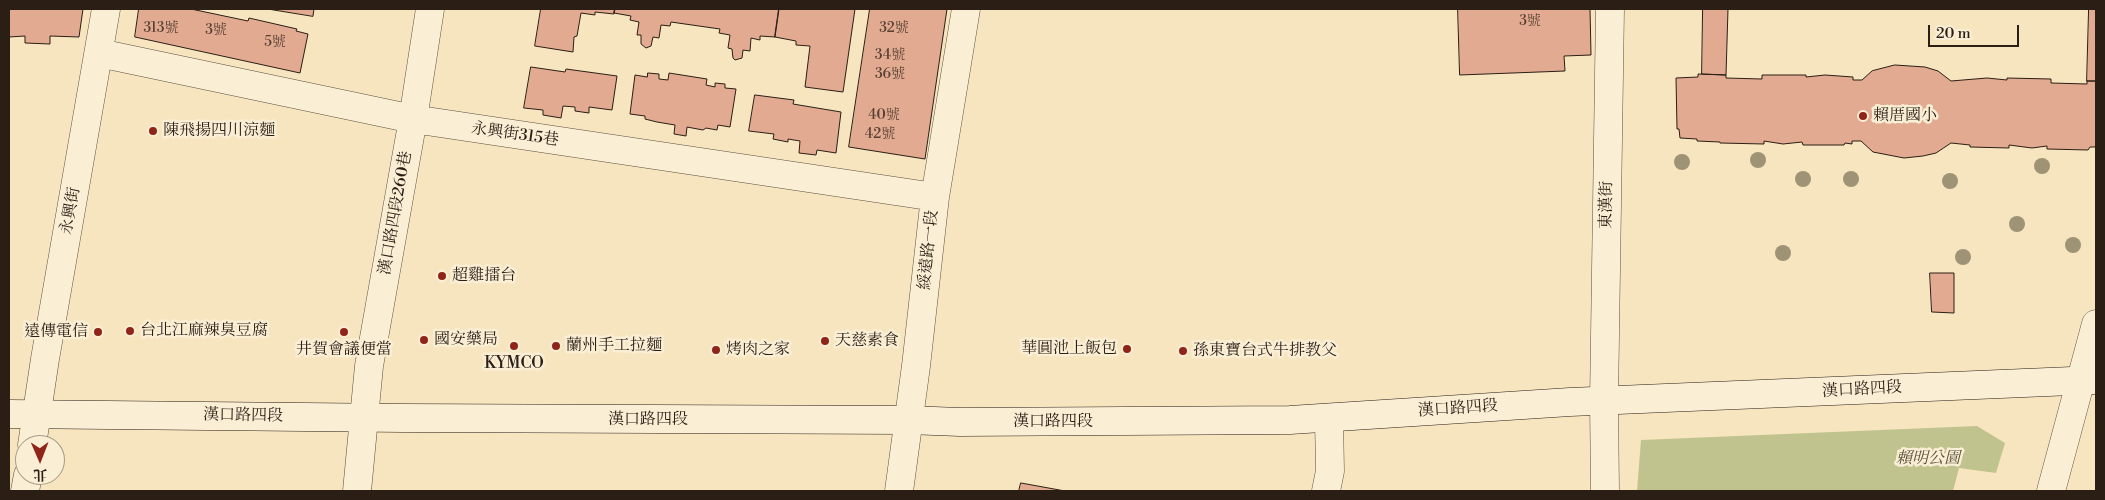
<!DOCTYPE html>
<html>
<head>
<meta charset="utf-8">
<style>
  body { margin:0 }
  #map { position:relative; width:2105px; height:500px; overflow:hidden; background:#f7e5bf; font-family:"Libre Bodoni","Noto Serif TC",serif }
  canvas { display:block }
  .frame { position:absolute; inset:0; border:10px solid #2a1e15; pointer-events:none }
  .north { position:absolute; left:15px; top:435px; width:50px; height:50px; box-sizing:border-box; background:#faeed5; border:1px solid #a79b88; border-radius:50%; rotate:179deg; font-size:14px; font-weight:700; line-height:20px; text-align:center; color:#2a1e15 }
  .north::after { content:''; display:block; margin:auto; width:18px; height:22px; background:#8f2418; clip-path:polygon(50% 0,100% 100%,50% 72%,0 100%) }
  .scale { position:absolute; left:1928px; top:25px; width:91px; height:22px; box-sizing:border-box; border:2px solid #2a1e15; border-top:0; padding-left:6px; font-size:15px; line-height:18px; white-space:nowrap; color:#2a1e15; -webkit-text-stroke:4px #faeed5; paint-order:stroke }
</style>
</head>
<body>
<div id="map">
<canvas width="2105" height="500"></canvas>
<div class="frame"></div>
<div class="north">北</div>
<div class="scale">20 m</div>
</div>
<script>
const ctx = document.querySelector('canvas').getContext('2d');
ctx.lineJoin = 'round';
function fill(path, color) { ctx.fillStyle = color; ctx.fill(path, 'evenodd'); }
function strokePath(path, color, width, dash) { ctx.strokeStyle = color; ctx.lineWidth = width; ctx.lineCap = dash ? 'butt' : 'round'; ctx.setLineDash(dash || []); ctx.stroke(path); }
function drawText(font, color, halo, rows, align = 'center') {
  ctx.font = font + ' "Libre Bodoni","Noto Serif TC",serif'; ctx.lineWidth = 5; ctx.setLineDash([]); ctx.textBaseline = 'middle'; ctx.strokeStyle = halo; ctx.fillStyle = color; for (const [text, x, y, turn = 0] of rows) {
    ctx.save(); ctx.translate(x, y); ctx.rotate((+turn || 0) * Math.PI / 180); ctx.textAlign = isNaN(turn) ? turn : align; if (halo) ctx.strokeText(text, 0, 0); ctx.fillText(text, 0, 0); ctx.restore();
  }
}
fill(new Path2D(`
  M 1977,426 L 2005,443 L 1996,473 L 1959,468 L 1953,491 L 1637,491 L 1641,440 Z`), '#c1c38f');
const building = new Path2D(`
  M 9,9 L 83,9 L 79,37 L 50,36 L 50,44 L 25,43 L 25,36 L 9,37 Z
  M 139,9 L 191,9 L 248,21 L 249,18 L 297,29 L 296,31 L 308,34 L 300,73 L 135,37 Z
  M 268,9 L 314,9 L 313,16 Z
  M 541,9 L 615,9 L 614,14 L 595,12 L 595,15 L 581,13 L 577,36 L 574,37 L 573,52 L 535,46 Z
  M 615,9 L 779,9 L 775,37 L 760,36 L 760,40 L 751,38 L 750,51 L 743,50 L 742,58 L 735,60 L 733,58 L 732,49 L 728,48 L 730,35 L 719,33 L 720,29 L 671,22 L 670,26 L 661,25 L 659,38 L 653,37 L 651,46 L 646,48 L 641,44 L 641,35 L 637,35 L 639,22 L 630,20 L 631,16 L 614,13 Z
  M 779,9 L 855,9 L 843,92 L 805,87 L 810,46 L 796,45 L 796,41 L 775,37 Z
  M 870,9 L 947,9 L 925,159 L 849,147 Z
  M 1458,9 L 1590,9 L 1591,55 L 1564,56 L 1565,71 L 1460,75 Z
  M 1703,9 L 1728,9 L 1726,75 L 1702,74 Z
  M 2089,9 L 2096,9 L 2096,81 L 2087,81 Z
  M 1895,65 L 1925,67 L 1938,71 L 1951,81 L 1987,78 L 2007,80 L 2007,78 L 2051,79 L 2051,83 L 2087,84 L 2087,81 L 2096,81 L 2096,147 L 2090,147 L 2088,150 L 2047,149 L 2047,146 L 2032,148 L 2009,145 L 2009,148 L 1970,147 L 1970,145 L 1951,143 L 1936,153 L 1923,156 L 1904,158 L 1873,152 L 1861,141 L 1852,141 L 1852,144 L 1845,143 L 1844,145 L 1803,145 L 1802,142 L 1783,144 L 1764,141 L 1764,144 L 1720,143 L 1720,142 L 1697,141 L 1697,139 L 1680,138 L 1679,129 L 1677,129 L 1676,78 L 1698,77 L 1698,74 L 1726,75 L 1726,78 L 1762,79 L 1762,75 L 1806,75 L 1806,77 L 1825,75 L 1853,77 L 1853,80 L 1862,80 L 1872,71 Z
  M 531,67 L 565,72 L 566,69 L 617,76 L 612,110 L 589,107 L 589,113 L 575,111 L 575,107 L 563,106 L 561,118 L 543,115 L 543,110 L 524,108 Z
  M 648,73 L 659,74 L 659,79 L 668,80 L 669,73 L 707,79 L 706,85 L 715,87 L 715,83 L 725,84 L 725,88 L 736,89 L 730,127 L 718,125 L 717,130 L 706,128 L 703,130 L 687,127 L 686,136 L 674,134 L 675,125 L 657,122 L 645,119 L 645,116 L 630,114 L 635,75 L 647,77 Z
  M 755,95 L 794,100 L 793,104 L 841,112 L 836,153 L 817,150 L 816,155 L 799,153 L 800,141 L 788,139 L 788,142 L 773,139 L 774,134 L 749,131 Z
  M 1930,273 L 1954,273 L 1954,313 L 1932,312 Z
  M 1021,483 L 1065,491 L 1019,491 Z`);
fill(building, '#e2aa90');
strokePath(building, '#2a1e15', 1);
const street = new Path2D(`
  M 99,53 L 413,119 L 935,197
  M 32,445 L 45,359 L 106,9
  M 25,491 L 28,475
  M 357,491 L 369,366 L 413,119 L 430,9
  M 899,491 L 916,366 L 935,197 L 966,9
  M 1326,491 L 1330,471 L 1329,418
  M 1605,491 L 1604,401 L 1610,9
  M 2051,491 L 2096,324`);
const secondary = new Path2D(`
  M 9,414 L 402,418 L 908,420 L 960,422 L 1290,420 L 1570,402 L 2096,380`);
strokePath(street, '#5d5040', 29);
strokePath(secondary, '#2a1e15', 29);
strokePath(street, '#faeed5', 28);
strokePath(secondary, '#faeed5', 28);
ctx.fillStyle = '#9f9376';
for (const [x, y] of [
  [1758,160],
  [1682,162],
  [2042,166],
  [1803,179],
  [1851,179],
  [1950,181],
  [2017,224],
  [2073,245],
  [1783,253],
  [1963,257]
]) { ctx.beginPath(); ctx.arc(x, y, 8, 0, 2 * Math.PI); ctx.fill(); }
for (const [x, y, r, color] of [
  [1863,116,5,"#8f2418"],
  [153,131,5,"#8f2418"],
  [442,276,5,"#8f2418"],
  [130,331,5,"#8f2418"],
  [98,332,5,"#8f2418"],
  [344,332,5,"#8f2418"],
  [424,340,5,"#8f2418"],
  [825,341,5,"#8f2418"],
  [514,346,5,"#8f2418"],
  [556,346,5,"#8f2418"],
  [1127,349,5,"#8f2418"],
  [716,350,5,"#8f2418"],
  [1183,351,5,"#8f2418"]
]) { const dot = new Path2D(); dot.arc(x, y, r, 0, 2 * Math.PI); ctx.fillStyle = color; ctx.fill(dot); strokePath(dot, '#faeed5', 2); }
drawText('14px', '#584134', null, [
  ["3號",1530,22],
  ["313號",161,29],
  ["32號",894,29],
  ["3號",216,31],
  ["5號",275,43],
  ["34號",890,56],
  ["36號",890,75],
  ["40號",884,116],
  ["42號",880,135]
]);
drawText('16px', '#2a1e15', '#faeed5', [
  ["賴厝國小",1873,116],
  ["陳飛揚四川涼麵",163,131],
  ["超雞擂台",452,276],
  ["台北江麻辣臭豆腐",140,331],
  ["遠傳電信",88,332,"right"],
  ["國安藥局",434,340],
  ["天慈素食",835,341],
  ["蘭州手工拉麵",566,346],
  ["華圓池上飯包",1117,349,"right"],
  ["井賀會議便當",344,350,"center"],
  ["烤肉之家",726,350],
  ["孫東寶台式牛排教父",1193,351],
  ["KYMCO",514,364,"center"]
], 'left');
drawText('16px', '#2a1e15', '#faeed5', [
  ["永興街315巷",515,135,8],
  ["東漢街",1607,205,-89],
  ["永興街",71,211,-80],
  ["漢口路四段260巷",396,213,-80],
  ["綏遠路一段",929,250,-84],
  ["漢口路四段",1862,390,-3],
  ["漢口路四段",1458,409,-4],
  ["漢口路四段",243,416,1],
  ["漢口路四段",648,420],
  ["漢口路四段",1053,422]
]);
drawText('italic 16px', '#57503a', '#faeed5', [
  ["賴明公園",1928,459]
]);
</script>
</body>
</html>
